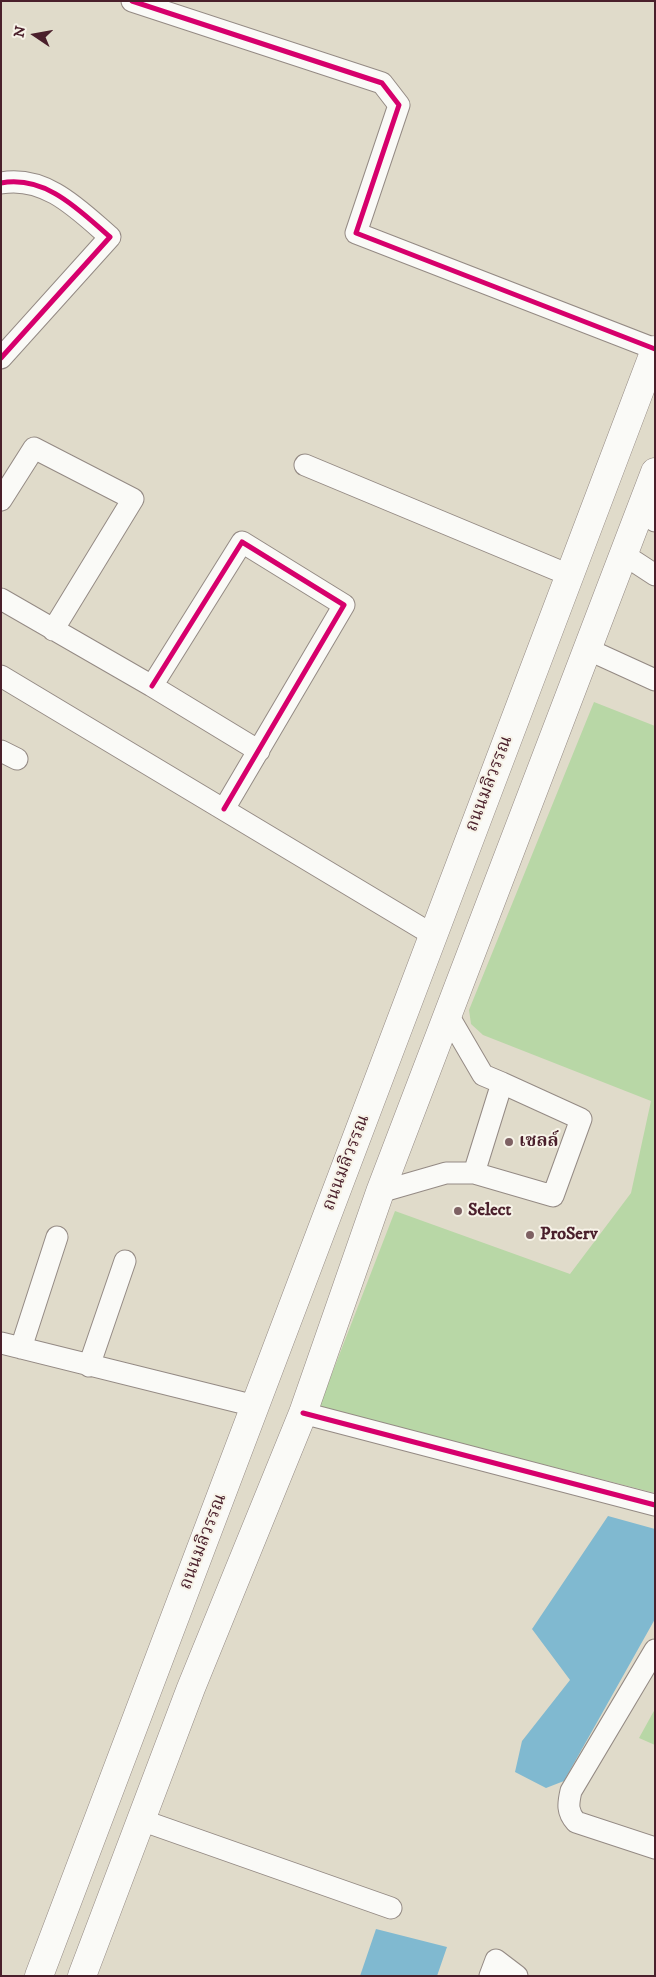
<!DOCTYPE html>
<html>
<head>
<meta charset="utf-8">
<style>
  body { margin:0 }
  #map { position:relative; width:656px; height:1977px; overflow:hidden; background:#e0dbca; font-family:"IM FELL DW Pica",serif }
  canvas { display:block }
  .frame { position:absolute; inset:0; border:2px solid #4a1f2b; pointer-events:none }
  .north { position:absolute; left:10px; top:10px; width:50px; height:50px; -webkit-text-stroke:4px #f7f3e8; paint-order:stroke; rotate:282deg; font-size:14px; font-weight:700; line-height:20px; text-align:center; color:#4a1f2b }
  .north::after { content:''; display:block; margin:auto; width:18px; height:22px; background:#4a1f2b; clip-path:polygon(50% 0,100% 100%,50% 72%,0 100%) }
</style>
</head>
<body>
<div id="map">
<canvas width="656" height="1977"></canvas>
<div class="frame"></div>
<div class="north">N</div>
</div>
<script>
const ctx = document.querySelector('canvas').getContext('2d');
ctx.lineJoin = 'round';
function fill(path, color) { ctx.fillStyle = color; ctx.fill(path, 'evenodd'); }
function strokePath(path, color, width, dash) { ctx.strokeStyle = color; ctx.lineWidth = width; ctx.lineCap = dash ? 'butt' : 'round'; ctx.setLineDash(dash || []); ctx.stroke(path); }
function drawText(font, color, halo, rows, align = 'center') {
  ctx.font = font + ' "IM FELL DW Pica","Noto Serif Thai",serif'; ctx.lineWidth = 4; ctx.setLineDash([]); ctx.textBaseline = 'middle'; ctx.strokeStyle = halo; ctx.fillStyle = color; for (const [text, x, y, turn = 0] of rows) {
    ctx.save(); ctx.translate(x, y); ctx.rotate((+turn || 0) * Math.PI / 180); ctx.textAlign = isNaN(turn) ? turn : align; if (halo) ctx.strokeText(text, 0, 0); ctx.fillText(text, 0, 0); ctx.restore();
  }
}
fill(new Path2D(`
  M 594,702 L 655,726 L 655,1493 L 319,1407 L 395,1211 L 570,1274 L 631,1193 L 651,1101 L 483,1035 L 471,1024 L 469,1010 Z
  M 655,1709 L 655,1745 L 639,1738 Z`), '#b8d7a6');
fill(new Path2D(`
  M 608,1516 L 655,1529 L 655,1619 L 564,1781 L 546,1788 L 515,1772 L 522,1741 L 570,1680 L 532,1629 Z
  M 376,1929 L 447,1947 L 437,1976 L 360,1976 Z`), '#80b9d0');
const minor = new Path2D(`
  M 132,1 L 382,83 L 399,105 L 356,233 L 655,349
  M 1,183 C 46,175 79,210 110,237 L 1,358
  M 305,465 L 569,575
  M 1,500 L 34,448 L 133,499 L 53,630
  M 640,510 L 655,521
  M 623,554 L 655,575
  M 1,599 L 152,686 L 259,751
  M 587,649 L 655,680
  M 1,676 L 433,935
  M 152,686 L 242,542 L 344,605 L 224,809
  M 1,751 L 17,759
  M 474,1173 L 553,1196 L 581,1119 L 502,1083
  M 380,1192 L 446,1173 L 474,1173 L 502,1083 L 483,1075 L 448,1015
  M 1,1343 L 255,1406
  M 21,1348 L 57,1237
  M 89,1366 L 125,1261
  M 303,1413 L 655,1505
  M 655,1650 L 571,1791 C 568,1804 567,1812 576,1822 L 655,1848
  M 141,1820 L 391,1908
  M 490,1976 L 496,1960 L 517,1976`);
const major = new Path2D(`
  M 39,1976 L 655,350
  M 82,1976 L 191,1688 L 303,1413 L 380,1192 L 655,472`);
strokePath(minor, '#948a84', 23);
strokePath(major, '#948a84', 29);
strokePath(minor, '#fafaf7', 21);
strokePath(major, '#fafaf7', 28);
strokePath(new Path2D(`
  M 132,1 L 382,83 L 399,105 L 356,233 L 655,349
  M 1,183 C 46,175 79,210 110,237 L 1,358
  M 152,686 L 242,542 L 344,605 L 224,809
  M 303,1413 L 655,1505`), '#d6006c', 5);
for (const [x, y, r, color] of [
  [509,1142,5,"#7e6163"],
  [458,1211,5,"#7e6163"],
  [530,1235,5,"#7e6163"]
]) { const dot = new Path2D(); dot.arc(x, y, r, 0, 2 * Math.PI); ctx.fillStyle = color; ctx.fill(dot); strokePath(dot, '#f7f3e8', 2); }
drawText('18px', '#4a1f2b', '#f7f3e8', [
  ["ถนนมลิวรรณ",490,784,-69],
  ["ถนนมลิวรรณ",347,1163,-69],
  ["ถนนมลิวรรณ",204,1542,-69]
]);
drawText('bold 18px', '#4a1f2b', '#f7f3e8', [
  ["เชลล์",519,1142],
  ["Select",468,1211],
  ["ProServ",540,1235]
], 'left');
</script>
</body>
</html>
